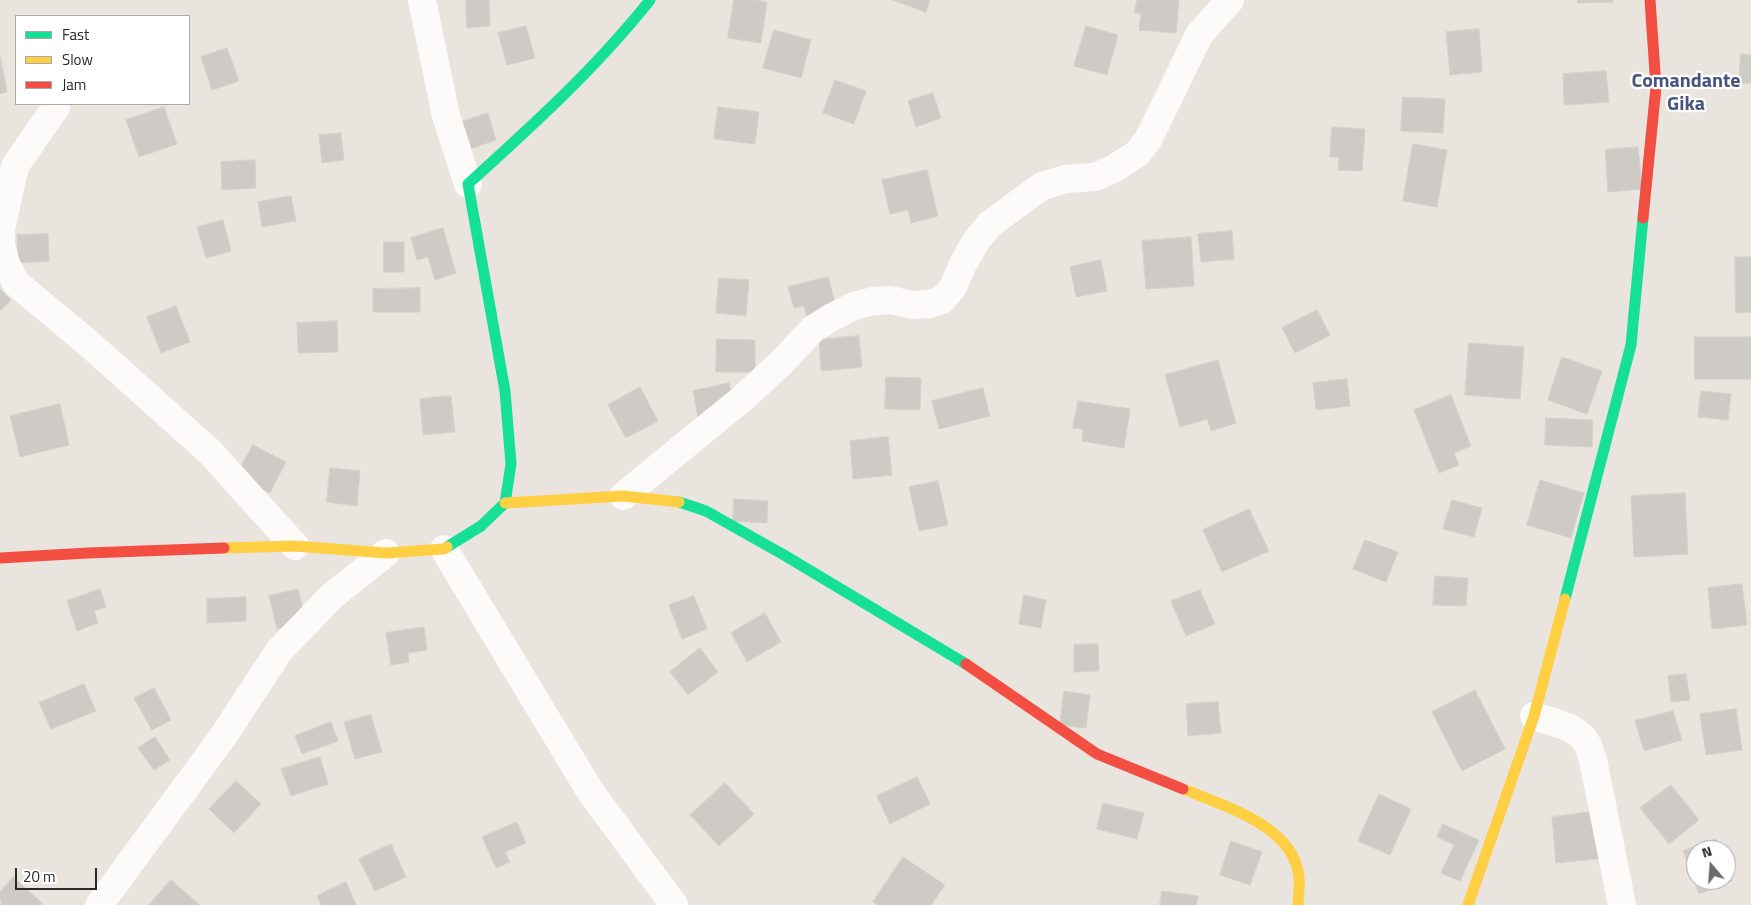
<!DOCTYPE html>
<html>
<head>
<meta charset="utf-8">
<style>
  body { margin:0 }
  #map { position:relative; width:1751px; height:905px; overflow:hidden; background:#eae4df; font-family:"Titillium Web",sans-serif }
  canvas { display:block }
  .legend { position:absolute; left:15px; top:15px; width:175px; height:90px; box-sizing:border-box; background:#fff; border:1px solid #aaa; margin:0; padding:6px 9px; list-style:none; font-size:15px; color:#2a2a2a }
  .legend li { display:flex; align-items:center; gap:10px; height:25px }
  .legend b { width:25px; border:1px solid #aaa }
  .north { position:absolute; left:1686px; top:840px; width:50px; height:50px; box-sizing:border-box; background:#fff; border:1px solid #aaa; border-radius:50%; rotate:342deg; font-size:14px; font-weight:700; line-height:20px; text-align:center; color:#2a2a2a }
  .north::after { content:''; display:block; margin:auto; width:18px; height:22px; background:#6d6b69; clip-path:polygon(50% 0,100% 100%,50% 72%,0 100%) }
  .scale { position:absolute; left:15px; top:868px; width:82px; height:22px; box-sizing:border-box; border:2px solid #2a2a2a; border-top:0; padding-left:6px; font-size:15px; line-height:18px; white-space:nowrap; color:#2a2a2a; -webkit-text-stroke:4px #fff; paint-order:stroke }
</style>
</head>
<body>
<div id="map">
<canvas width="1751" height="905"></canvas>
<ul class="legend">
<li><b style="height:6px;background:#16e098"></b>Fast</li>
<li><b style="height:6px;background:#ffcf43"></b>Slow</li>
<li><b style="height:6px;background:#f24e42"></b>Jam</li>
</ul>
<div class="north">N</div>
<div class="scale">20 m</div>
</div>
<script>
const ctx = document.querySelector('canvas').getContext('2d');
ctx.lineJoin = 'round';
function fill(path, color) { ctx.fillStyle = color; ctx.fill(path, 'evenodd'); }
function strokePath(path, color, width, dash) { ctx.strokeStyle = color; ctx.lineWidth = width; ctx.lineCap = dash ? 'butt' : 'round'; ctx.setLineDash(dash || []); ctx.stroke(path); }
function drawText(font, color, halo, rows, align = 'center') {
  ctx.font = font + ' "Titillium Web",sans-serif'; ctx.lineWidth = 4.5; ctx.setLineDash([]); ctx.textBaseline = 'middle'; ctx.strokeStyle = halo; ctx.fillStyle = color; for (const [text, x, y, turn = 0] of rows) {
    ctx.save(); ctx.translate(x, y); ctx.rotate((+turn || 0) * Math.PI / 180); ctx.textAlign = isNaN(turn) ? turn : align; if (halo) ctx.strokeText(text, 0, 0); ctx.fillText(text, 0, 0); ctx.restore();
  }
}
const building = new Path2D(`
  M 466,0 L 489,0 L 490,26 L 467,28 Z
  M 734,0 L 755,0 L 767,2 L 761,43 L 728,38 Z
  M 893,0 L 930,0 L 926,12 Z
  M 1137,0 L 1179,0 L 1176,33 L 1139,30 L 1141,14 L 1135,13 Z
  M 1578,0 L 1613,0 L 1613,2 L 1578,3 Z
  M 526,26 L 535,58 L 507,65 L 498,33 Z
  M 1086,26 L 1118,35 L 1107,75 L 1074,66 Z
  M 1479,29 L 1482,72 L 1450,75 L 1446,32 Z
  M 774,30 L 811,40 L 801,78 L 763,68 Z
  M 227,48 L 239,81 L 212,90 L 201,57 Z
  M 1741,54 L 1751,55 L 1751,83 L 1739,83 Z
  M 0,56 L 7,92 L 0,94 Z
  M 1606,71 L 1609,102 L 1564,105 L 1563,74 Z
  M 835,80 L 866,91 L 854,124 L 823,113 Z
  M 933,93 L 941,118 L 916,127 L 908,101 Z
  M 1403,97 L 1445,99 L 1443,133 L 1401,131 Z
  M 164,107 L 177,144 L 139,157 L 126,120 Z
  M 718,107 L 759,112 L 755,144 L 714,139 Z
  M 488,113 L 496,140 L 461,152 L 452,125 Z
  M 1332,127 L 1365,129 L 1362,171 L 1338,170 L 1339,157 L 1330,157 Z
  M 341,133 L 344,160 L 322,163 L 319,135 Z
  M 1413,144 L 1447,150 L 1437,207 L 1403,201 Z
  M 1638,147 L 1642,189 L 1608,192 L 1605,150 Z
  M 255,160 L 256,188 L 222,190 L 221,162 Z
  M 927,170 L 938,216 L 911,223 L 908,210 L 890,214 L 882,180 Z
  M 291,196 L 296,221 L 262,227 L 258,202 Z
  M 223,220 L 231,251 L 206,258 L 197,227 Z
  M 443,228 L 456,273 L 435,280 L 428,257 L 417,260 L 411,238 Z
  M 1232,231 L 1234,259 L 1201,262 L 1198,234 Z
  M 48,234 L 49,261 L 18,263 L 17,235 Z
  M 1191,237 L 1194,286 L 1146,289 L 1142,241 Z
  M 384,242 L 404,242 L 404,272 L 384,272 Z
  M 1735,257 L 1751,257 L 1751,312 L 1736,313 Z
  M 1101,260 L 1107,291 L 1076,297 L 1070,267 Z
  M 828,277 L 837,310 L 807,318 L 804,306 L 794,308 L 788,287 Z
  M 719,278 L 749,280 L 746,316 L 716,313 Z
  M 420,288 L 420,312 L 373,312 L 373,289 Z
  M 0,289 L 11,300 L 0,311 Z
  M 176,306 L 190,342 L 161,353 L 147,317 Z
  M 1317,310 L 1330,335 L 1295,353 L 1282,328 Z
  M 337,321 L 338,352 L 298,353 L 297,323 Z
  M 859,336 L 862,367 L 821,371 L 819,340 Z
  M 1695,337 L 1751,337 L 1751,379 L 1695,379 Z
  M 717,339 L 755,340 L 755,372 L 716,372 Z
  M 1469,343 L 1524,347 L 1520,399 L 1465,395 Z
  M 1562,357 L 1602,371 L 1587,414 L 1548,400 Z
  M 1218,360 L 1236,423 L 1211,431 L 1207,419 L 1180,427 L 1165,375 Z
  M 886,377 L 921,378 L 920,410 L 885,409 Z
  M 1347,379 L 1350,406 L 1316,410 L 1313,383 Z
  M 729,383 L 736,414 L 699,422 L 693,391 Z
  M 640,387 L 658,421 L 626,438 L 608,405 Z
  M 983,388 L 990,416 L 939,429 L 932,401 Z
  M 1701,391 L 1731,394 L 1728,420 L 1698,417 Z
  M 1451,395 L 1471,446 L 1454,453 L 1459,465 L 1439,473 L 1414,410 Z
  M 451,396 L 455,432 L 423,435 L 420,399 Z
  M 1078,401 L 1130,409 L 1124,448 L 1082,441 L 1083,429 L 1073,428 Z
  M 60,404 L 69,445 L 20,457 L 10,416 Z
  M 1546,418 L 1593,420 L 1592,447 L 1545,445 Z
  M 888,437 L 892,475 L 853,479 L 850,441 Z
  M 253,445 L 286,462 L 270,493 L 236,476 Z
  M 330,468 L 360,471 L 357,506 L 327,502 Z
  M 1540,480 L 1584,493 L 1571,538 L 1527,525 Z
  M 938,481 L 948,525 L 919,531 L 909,487 Z
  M 1685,493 L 1688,554 L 1634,557 L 1631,496 Z
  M 734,499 L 768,501 L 767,523 L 733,521 Z
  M 1452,500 L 1482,508 L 1474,537 L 1443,529 Z
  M 1249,509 L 1269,551 L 1222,572 L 1203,530 Z
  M 1365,540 L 1398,552 L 1386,582 L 1353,569 Z
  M 1435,576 L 1468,578 L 1466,606 L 1433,605 Z
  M 1742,584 L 1747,625 L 1712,629 L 1708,588 Z
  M 100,589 L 106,607 L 94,611 L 98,623 L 77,631 L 67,601 Z
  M 298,589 L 306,623 L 277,629 L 269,596 Z
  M 1200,590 L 1215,624 L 1186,636 L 1171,601 Z
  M 1024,595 L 1046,600 L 1041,628 L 1019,624 Z
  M 694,596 L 707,629 L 682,639 L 669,605 Z
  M 246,597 L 246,621 L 207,623 L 207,599 Z
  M 765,613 L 781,642 L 747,662 L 731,633 Z
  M 424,627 L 427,650 L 408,653 L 409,662 L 391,665 L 386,633 Z
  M 1098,644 L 1099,671 L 1074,672 L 1074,645 Z
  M 700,648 L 718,672 L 688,695 L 670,672 Z
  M 1686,674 L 1690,700 L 1671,702 L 1668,676 Z
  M 84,684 L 96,711 L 51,729 L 39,703 Z
  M 154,688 L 171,720 L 152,730 L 134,698 Z
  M 1475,690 L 1505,749 L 1462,771 L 1432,712 Z
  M 1064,691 L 1090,695 L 1086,728 L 1060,725 Z
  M 1218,702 L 1221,733 L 1188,736 L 1186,704 Z
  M 1736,709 L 1742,750 L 1706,755 L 1700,714 Z
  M 1673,711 L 1682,740 L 1644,751 L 1635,721 Z
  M 371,715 L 382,752 L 355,759 L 344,722 Z
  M 331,722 L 338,741 L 302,754 L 295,736 Z
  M 155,737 L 170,760 L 154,770 L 138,748 Z
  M 320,757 L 328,784 L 291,796 L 281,769 Z
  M 917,777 L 930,804 L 890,824 L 877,796 Z
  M 236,781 L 261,804 L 234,833 L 209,809 Z
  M 725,783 L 754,814 L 719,846 L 690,815 Z
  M 1671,785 L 1699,820 L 1669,844 L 1640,808 Z
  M 1379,794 L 1411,809 L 1390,855 L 1358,841 Z
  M 1103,803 L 1144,813 L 1137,839 L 1097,829 Z
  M 1600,811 L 1605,858 L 1556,863 L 1552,817 Z
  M 517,822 L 526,843 L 505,852 L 510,862 L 496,868 L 482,837 Z
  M 1443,824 L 1479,840 L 1460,881 L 1441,873 L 1454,845 L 1437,837 Z
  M 1716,839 L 1720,850 L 1696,850 L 1696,880 L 1726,880 L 1726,866 L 1732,881 L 1699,894 L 1683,851 Z
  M 1231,841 L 1262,852 L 1250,885 L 1220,875 Z
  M 391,844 L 406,877 L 375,891 L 359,859 Z
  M 903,857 L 945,885 L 931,905 L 878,905 L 873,902 Z
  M 13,877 L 42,903 L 41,905 L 0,905 L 2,902 L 0,900 L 0,892 Z
  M 171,880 L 200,905 L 149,905 Z
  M 346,882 L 356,905 L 321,905 L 317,896 Z
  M 1162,891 L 1198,896 L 1196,905 L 1160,905 Z`);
fill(building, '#cecac6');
strokePath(building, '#d4d0cb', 1);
strokePath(new Path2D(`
  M 422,0 L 446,116 L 468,184
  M 56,107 L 15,166 L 1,229 L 1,245 L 6,264 L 16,283 L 87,342 L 210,452 L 295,546
  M 623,496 L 743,398 L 781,363 L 813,329 L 832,317 L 854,306 L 873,301 L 891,300 L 912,305 L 929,304 L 942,300 L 953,287 L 963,264 L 976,241 L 990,224 L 1042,186 L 1066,179 L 1095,177 L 1115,168 L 1138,153 L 1149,138 L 1199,35 L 1230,0
  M 444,549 L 590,791 L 674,905
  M 1534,716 C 1551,722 1575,725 1586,742 C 1589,747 1591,754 1593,760 L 1622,905
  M 99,905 L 222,738 L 279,651 L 332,596 L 386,553`), '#fcfbfa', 28);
strokePath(new Path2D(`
  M 679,502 L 706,511 L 784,555 L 966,664
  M 447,547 L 481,526 L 505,503 L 511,464 L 505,391 L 468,184 C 532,126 596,68 650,0
  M 1565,599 L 1631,345 L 1643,218`), '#16e098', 11);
strokePath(new Path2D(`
  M 505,503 L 623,496 L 679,502
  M 224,548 L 295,546 L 386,553 L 444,549 L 447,547
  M 1183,789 C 1224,806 1295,826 1299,878 C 1300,887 1298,896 1298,905
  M 1468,905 L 1534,716 L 1565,599`), '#ffcf43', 11);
strokePath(new Path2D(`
  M 1643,218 L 1656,87 L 1650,0
  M 0,558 L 88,553 L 224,548
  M 966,664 L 1097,754 L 1183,789`), '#f24e42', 11);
drawText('bold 20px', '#465480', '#fff', [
  ["Comandante",1686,82],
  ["Gika",1686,105]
]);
</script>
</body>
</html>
